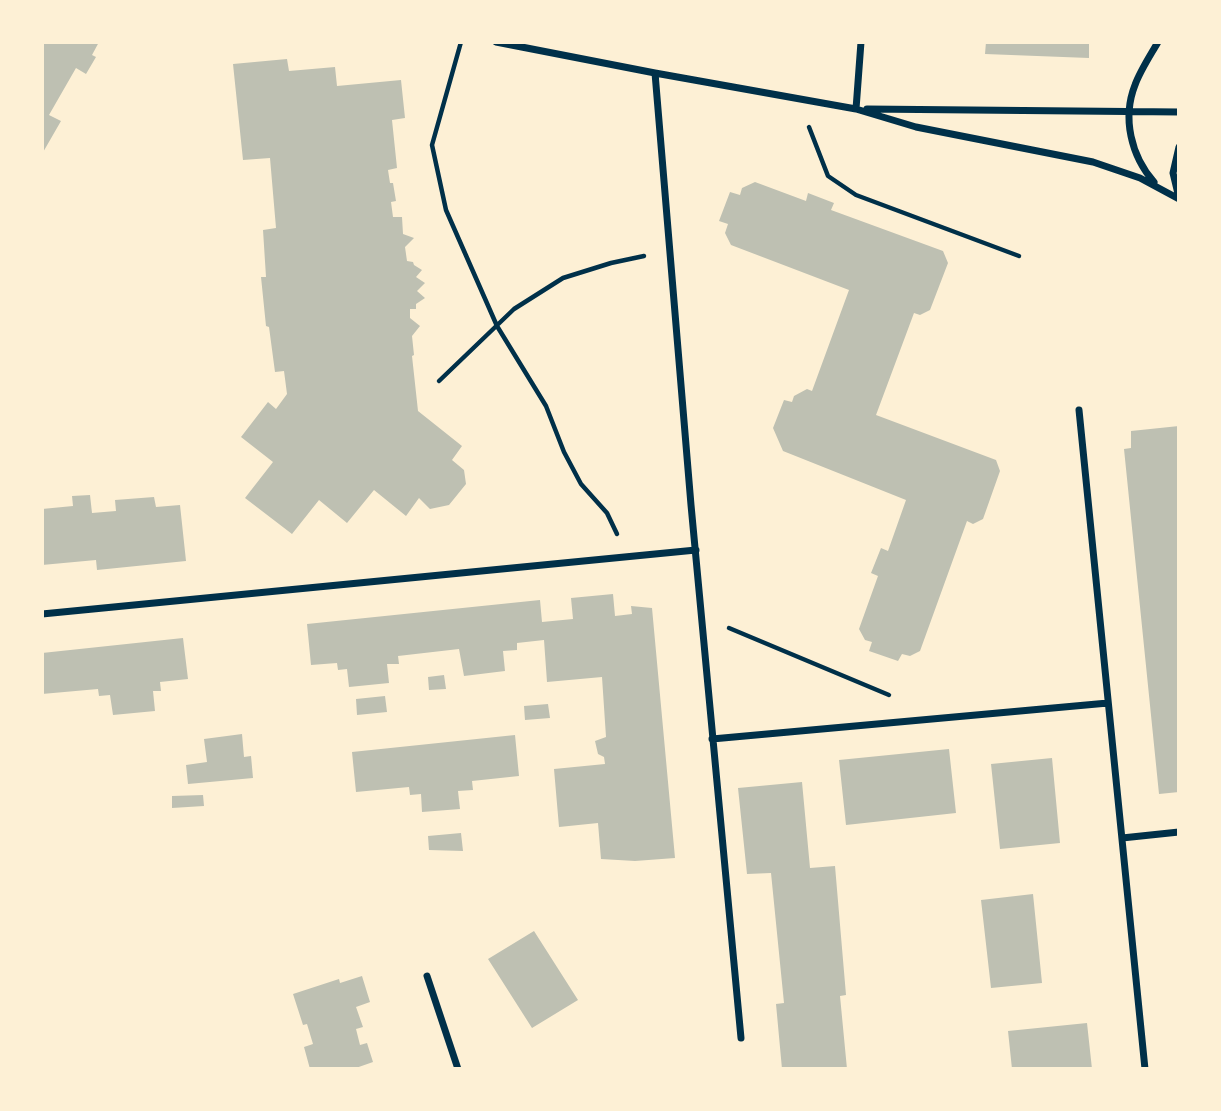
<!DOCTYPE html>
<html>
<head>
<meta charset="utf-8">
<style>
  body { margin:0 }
  #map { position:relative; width:1221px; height:1111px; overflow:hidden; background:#fdf0d5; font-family:"Asap Condensed",sans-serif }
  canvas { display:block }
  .frame { position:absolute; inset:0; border:44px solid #fdf0d5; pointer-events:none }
</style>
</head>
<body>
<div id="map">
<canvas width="1221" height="1111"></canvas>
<div class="frame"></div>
</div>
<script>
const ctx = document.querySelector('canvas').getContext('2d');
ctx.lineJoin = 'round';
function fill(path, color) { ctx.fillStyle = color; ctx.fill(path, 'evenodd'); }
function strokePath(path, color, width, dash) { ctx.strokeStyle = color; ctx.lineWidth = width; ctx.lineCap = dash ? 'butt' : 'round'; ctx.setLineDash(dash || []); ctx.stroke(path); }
fill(new Path2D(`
  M 42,42 L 99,42 L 92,55 L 96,57 L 86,74 L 76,68 L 49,115 L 61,121 L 42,154 Z
  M 986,42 L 1089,42 L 1089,58 L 985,54 Z
  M 287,59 L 289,71 L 335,67 L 337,86 L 401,80 L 405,118 L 392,120 L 397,168 L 388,170 L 390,183 L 393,183 L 396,201 L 391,202 L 393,217 L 402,217 L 403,234 L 414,238 L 405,247 L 407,261 L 413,262 L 414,265 L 422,270 L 416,277 L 425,283 L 417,291 L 425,298 L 416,304 L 416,309 L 410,309 L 410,318 L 420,326 L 412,336 L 414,355 L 412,356 L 418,411 L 462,446 L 452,460 L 464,470 L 466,484 L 449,505 L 430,509 L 419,498 L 406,516 L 374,490 L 347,523 L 319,500 L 292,534 L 245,498 L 273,462 L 241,437 L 268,402 L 276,409 L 287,394 L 284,371 L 275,372 L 269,327 L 266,326 L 261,277 L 266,277 L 263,230 L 276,228 L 270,158 L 243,160 L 233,64 Z
  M 755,182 L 806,201 L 808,193 L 834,203 L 831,210 L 943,251 L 948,263 L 930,310 L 920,315 L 914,313 L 876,415 L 996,460 L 1000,471 L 983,519 L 973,524 L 967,521 L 920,651 L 910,656 L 902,654 L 898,661 L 869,651 L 872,642 L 865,640 L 859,629 L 878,576 L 871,573 L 881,548 L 888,551 L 906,500 L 783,451 L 773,428 L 784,400 L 792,402 L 794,396 L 807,389 L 812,391 L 849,290 L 731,245 L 725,233 L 728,224 L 719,221 L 730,192 L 740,195 L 742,188 Z
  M 1179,426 L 1179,792 L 1159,794 L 1124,449 L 1131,448 L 1131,431 Z
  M 90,495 L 92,513 L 116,511 L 115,500 L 154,497 L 156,507 L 180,505 L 186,561 L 97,570 L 96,560 L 42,565 L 42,509 L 73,506 L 72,496 Z
  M 613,594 L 615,616 L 632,614 L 631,606 L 652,608 L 675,858 L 635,861 L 601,859 L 598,823 L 559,827 L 554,769 L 605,764 L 604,757 L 598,754 L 595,741 L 606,737 L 602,677 L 547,682 L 544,640 L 517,643 L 517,650 L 503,651 L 505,671 L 464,676 L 459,649 L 398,656 L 399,664 L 387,664 L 389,683 L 349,687 L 347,669 L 338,670 L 337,663 L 311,665 L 307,624 L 540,600 L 542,622 L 573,619 L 571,598 Z
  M 183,638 L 188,679 L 160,682 L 161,691 L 153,691 L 155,711 L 113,715 L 110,695 L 99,696 L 98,689 L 42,694 L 42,653 Z
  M 444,675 L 446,689 L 429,690 L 428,677 Z
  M 385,696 L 387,712 L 357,715 L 356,699 Z
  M 548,704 L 550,718 L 525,720 L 524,706 Z
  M 242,734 L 244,757 L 251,756 L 253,778 L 188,784 L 186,765 L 207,762 L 204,739 Z
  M 515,735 L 519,776 L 472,781 L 473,790 L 458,791 L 460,809 L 422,812 L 421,794 L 410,795 L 409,787 L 356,792 L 352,752 Z
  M 949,749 L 956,813 L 846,825 L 839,760 Z
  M 1052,758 L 1060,843 L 1000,849 L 991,764 Z
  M 802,782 L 810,868 L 835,866 L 846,995 L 840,996 L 847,1069 L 782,1069 L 776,1004 L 784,1003 L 771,873 L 747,874 L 738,788 Z
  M 203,795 L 204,806 L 172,808 L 172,796 Z
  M 461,833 L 463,851 L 429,850 L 428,836 Z
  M 1033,894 L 1042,983 L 991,988 L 981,900 Z
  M 534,931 L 578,1000 L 532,1028 L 488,959 Z
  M 362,976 L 370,1002 L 356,1007 L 363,1027 L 356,1029 L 360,1045 L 367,1043 L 373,1062 L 353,1069 L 310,1069 L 304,1047 L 313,1044 L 307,1024 L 303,1025 L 293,994 L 339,979 L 340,983 Z
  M 1087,1023 L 1092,1069 L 1012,1069 L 1008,1031 Z`), '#bec0b2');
strokePath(new Path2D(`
  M 461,42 L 432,145 L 446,210 L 497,326 L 546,406 L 564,452 L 581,484 L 607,513 L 617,534
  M 809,127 L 828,176 L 856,195 L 1019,256
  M 439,381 L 514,309 L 563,278 L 611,263 L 644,256
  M 729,628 L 889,695`), '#003049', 4.5);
strokePath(new Path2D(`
  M 496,42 L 655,73 L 856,109 L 916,127 L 1093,162 L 1140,178 L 1179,199
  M 655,73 L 691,505 L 741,1038
  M 856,109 L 861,42
  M 867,109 L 1179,112
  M 1179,147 L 1173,173 L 1179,198
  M 1154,182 C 1131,156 1122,118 1135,85 C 1140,71 1150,56 1158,42
  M 1079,410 L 1145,1069
  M 42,614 L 696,550
  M 712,739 L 1108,703
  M 1122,838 L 1179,832
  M 427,976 L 458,1069`), '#003049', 7);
</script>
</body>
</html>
